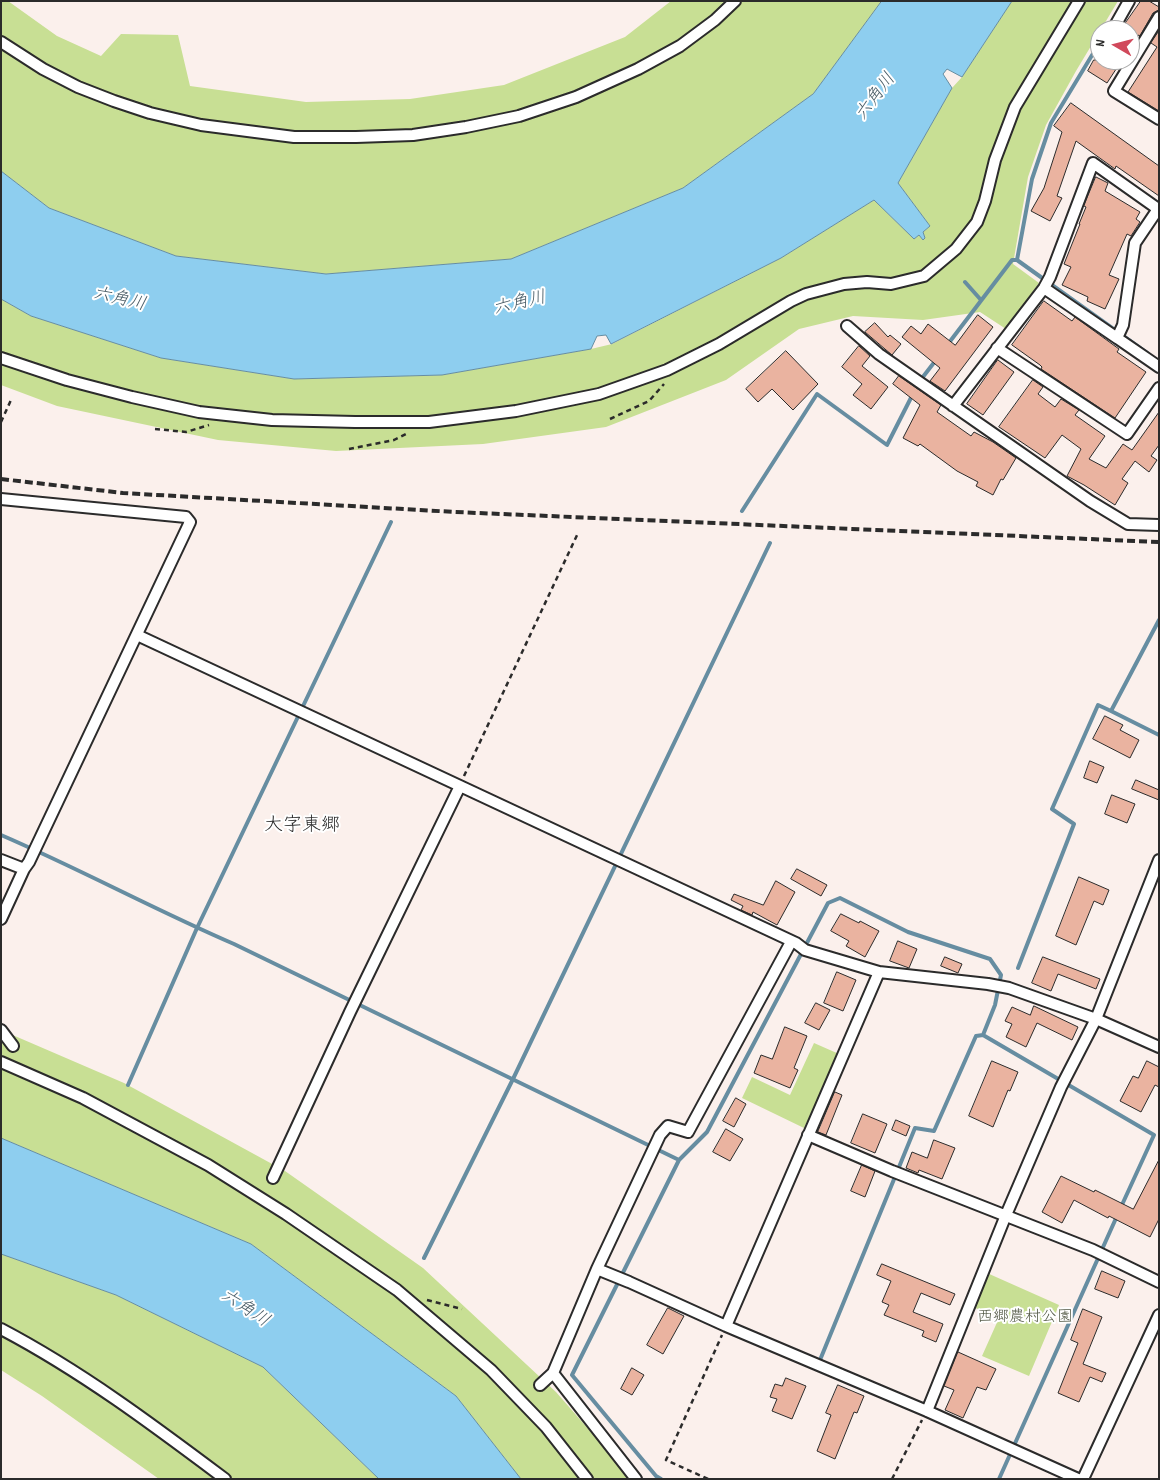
<!DOCTYPE html>
<html>
<head>
<meta charset="utf-8">
<style>
  body { margin:0 }
  #map { position:relative; width:1160px; height:1480px; overflow:hidden; background:#fbf0ec; font-family:Dekko,sans-serif }
  canvas { display:block }
  .frame { position:absolute; inset:0; border:2px solid #2b2b2b; pointer-events:none }
  .north { position:absolute; left:1090px; top:20px; width:50px; height:50px; box-sizing:border-box; background:#fff; border:1px solid #aaa; border-radius:50%; rotate:278deg; font-size:14px; font-weight:700; line-height:20px; text-align:center; color:#2b2b2b }
  .north::after { content:''; display:block; margin:auto; width:18px; height:22px; background:#d1495b; clip-path:polygon(50% 0,100% 100%,50% 72%,0 100%) }
</style>
</head>
<body>
<div id="map">
<canvas width="1160" height="1480"></canvas>
<div class="frame"></div>
<div class="north">N</div>
</div>
<script>
const ctx = document.querySelector('canvas').getContext('2d');
ctx.lineJoin = 'round';
function fill(path, color) { ctx.fillStyle = color; ctx.fill(path, 'evenodd'); }
function strokePath(path, color, width, dash) { ctx.strokeStyle = color; ctx.lineWidth = width; ctx.lineCap = dash ? 'butt' : 'round'; ctx.setLineDash(dash || []); ctx.stroke(path); }
function drawText(font, color, halo, rows, align = 'center') {
  ctx.font = font + ' Dekko,"Klee One",sans-serif'; ctx.lineWidth = 4; ctx.setLineDash([]); ctx.textBaseline = 'middle'; ctx.strokeStyle = halo; ctx.fillStyle = color; for (const [text, x, y, turn = 0] of rows) {
    ctx.save(); ctx.translate(x, y); ctx.rotate((+turn || 0) * Math.PI / 180); ctx.textAlign = isNaN(turn) ? turn : align; if (halo) ctx.strokeText(text, 0, 0); ctx.fillText(text, 0, 0); ctx.restore();
  }
}
fill(new Path2D(`
  M 1,1 L 8,1 L 57,36 L 101,56 L 121,34 L 178,35 L 190,86 L 306,102 L 410,99 L 504,85 L 625,37 L 671,1 L 882,1 L 813,94 L 683,188 L 511,259 L 326,274 L 176,256 L 49,208 L 1,171 Z
  M 1012,1 L 1118,1 L 1076,71 L 1046,125 L 1028,177 L 1013,264 L 1039,283 L 1006,329 L 980,312 L 923,320 L 853,316 L 799,329 L 726,380 L 606,427 L 483,444 L 336,451 L 218,440 L 57,406 L 1,385 L 1,299 L 31,316 L 161,358 L 294,379 L 442,375 L 591,349 L 612,344 L 781,258 L 874,200 L 914,239 L 919,235 L 923,240 L 925,238 L 923,232 L 930,226 L 898,183 L 952,88 L 962,77 Z
  M 1,1030 L 124,1083 L 285,1171 L 423,1268 L 556,1392 L 632,1479 L 521,1479 L 456,1396 L 251,1244 L 1,1138 Z
  M 814,1043 L 839,1054 L 804,1128 L 742,1098 L 752,1077 L 790,1095 Z
  M 1,1254 L 116,1295 L 263,1367 L 379,1479 L 159,1479 L 42,1396 L 1,1370 Z
  M 987,1273 L 1059,1305 L 1029,1376 L 982,1356 L 999,1318 L 973,1307 Z`), '#c8df94');
const water = new Path2D(`
  M 882,1 L 1012,1 L 962,77 L 947,69 L 943,74 L 952,88 L 898,183 L 930,226 L 923,232 L 925,238 L 923,240 L 919,235 L 914,239 L 874,200 L 781,258 L 611,344 L 606,335 L 597,336 L 591,349 L 442,375 L 294,379 L 161,358 L 31,316 L 1,299 L 1,171 L 49,208 L 176,256 L 326,274 L 511,259 L 683,188 L 813,94 Z
  M 1,1138 L 251,1244 L 456,1396 L 521,1479 L 379,1479 L 263,1367 L 116,1295 L 1,1254 Z`);
fill(water, '#8eceef');
strokePath(water, '#668da1', 1);
strokePath(new Path2D(`
  M 1108,30 L 1113,20
  M 1017,260 L 1032,179 L 1051,123 L 1100,42
  M 965,282 L 981,300
  M 948,344 L 1012,260 L 1017,260 L 1147,353
  M 742,511 L 817,394 L 887,445 L 919,382 L 936,360
  M 1111,711 L 1159,735
  M 1,835 C 80,869 155,910 234,944 L 679,1160
  M 1018,968 L 1074,824 L 1052,809 L 1098,705 L 1111,711 L 1159,620
  M 128,1085 L 197,928 L 391,522
  M 424,1258 L 513,1079 L 770,543
  M 820,1360 L 915,1128 L 934,1131 L 976,1036 L 983,1035
  M 661,1479 L 656,1476 L 572,1375 L 679,1160 L 707,1132 L 828,903 L 840,898 L 908,932 L 990,959 L 1001,975 L 995,1005 L 983,1035 L 1154,1135 L 1121,1207
  M 999,1479 L 1117,1216`), '#668da1', 4);
const building = new Path2D(`
  M 1141,1 L 1149,1 L 1159,7 L 1159,10 L 1153,13 L 1140,36 L 1138,35 L 1130,47 L 1130,28 L 1125,24 Z
  M 1159,31 L 1159,111 L 1128,92 L 1157,47 L 1151,43 Z
  M 1094,60 L 1122,60 L 1107,83 L 1088,71 Z
  M 1071,103 L 1159,166 L 1159,196 L 1116,166 L 1115,169 L 1076,141 L 1057,196 L 1062,198 L 1050,221 L 1031,211 L 1044,188 L 1062,132 L 1054,126 Z
  M 1096,177 L 1108,183 L 1105,191 L 1140,212 L 1136,219 L 1140,222 L 1131,236 L 1127,234 L 1109,275 L 1119,279 L 1105,309 L 1087,301 L 1088,297 L 1062,285 L 1071,267 L 1064,264 L 1080,224 L 1079,224 L 1086,207 L 1084,206 Z
  M 1044,301 L 1072,321 L 1075,317 L 1119,349 L 1117,352 L 1146,372 L 1115,418 L 1041,369 L 1042,367 L 1040,365 L 1012,345 Z
  M 978,315 L 993,327 L 945,391 L 930,381 L 940,368 L 902,337 L 911,326 L 921,334 L 928,324 L 955,345 Z
  M 875,323 L 888,337 L 890,335 L 901,344 L 892,355 L 865,332 Z
  M 859,346 L 870,356 L 862,366 L 888,387 L 871,409 L 853,395 L 862,384 L 842,367 Z
  M 786,351 L 818,384 L 793,410 L 772,389 L 758,402 L 746,389 Z
  M 998,360 L 1014,372 L 983,415 L 967,404 Z
  M 899,376 L 941,405 L 937,412 L 971,436 L 974,432 L 993,442 L 1016,458 L 1003,480 L 1001,479 L 993,495 L 976,486 L 978,482 L 957,471 L 920,444 L 918,446 L 903,438 L 920,405 L 893,384 Z
  M 1033,380 L 1043,387 L 1038,394 L 1055,407 L 1061,399 L 1079,410 L 1075,415 L 1105,436 L 1089,459 L 1106,468 L 1123,444 L 1132,450 L 1159,412 L 1159,445 L 1151,456 L 1157,460 L 1149,472 L 1135,461 L 1122,479 L 1128,483 L 1115,505 L 1084,485 L 1067,476 L 1081,449 L 1062,435 L 1045,458 L 999,427 Z
  M 1105,716 L 1123,725 L 1120,730 L 1139,740 L 1130,758 L 1093,739 Z
  M 1090,761 L 1104,767 L 1097,783 L 1084,778 Z
  M 1136,780 L 1159,790 L 1159,800 L 1132,789 Z
  M 1112,795 L 1135,804 L 1127,823 L 1105,814 Z
  M 797,869 L 827,885 L 821,896 L 791,879 Z
  M 1079,877 L 1109,890 L 1103,905 L 1094,901 L 1076,945 L 1056,936 Z
  M 776,881 L 795,892 L 777,925 L 753,912 L 752,915 L 741,910 L 743,906 L 731,900 L 734,894 L 763,905 Z
  M 841,914 L 859,923 L 860,921 L 879,931 L 865,957 L 846,946 L 849,941 L 831,931 Z
  M 898,941 L 917,949 L 909,968 L 890,961 Z
  M 945,957 L 962,964 L 958,973 L 941,966 Z
  M 1043,957 L 1100,979 L 1096,989 L 1058,974 L 1051,991 L 1032,983 Z
  M 837,972 L 856,980 L 843,1011 L 824,1003 Z
  M 816,1003 L 830,1010 L 819,1030 L 805,1023 Z
  M 1034,1006 L 1078,1027 L 1072,1040 L 1037,1023 L 1026,1047 L 1006,1037 L 1012,1024 L 1005,1021 L 1012,1007 L 1030,1015 Z
  M 785,1027 L 807,1036 L 794,1068 L 798,1070 L 790,1088 L 754,1073 L 761,1055 L 772,1059 Z
  M 992,1061 L 1018,1072 L 1010,1091 L 1008,1090 L 993,1127 L 969,1116 Z
  M 1147,1061 L 1159,1067 L 1159,1087 L 1155,1085 L 1141,1112 L 1120,1101 L 1133,1076 L 1138,1078 Z
  M 835,1092 L 842,1095 L 826,1135 L 818,1132 Z
  M 736,1098 L 746,1104 L 734,1127 L 723,1121 Z
  M 863,1114 L 887,1124 L 875,1153 L 851,1143 Z
  M 896,1120 L 910,1126 L 906,1136 L 892,1130 Z
  M 726,1129 L 743,1139 L 730,1161 L 713,1152 Z
  M 934,1140 L 955,1148 L 942,1179 L 919,1170 L 918,1173 L 906,1168 L 912,1152 L 927,1158 Z
  M 1159,1160 L 1159,1219 L 1150,1237 L 1109,1216 L 1108,1218 L 1074,1200 L 1062,1223 L 1042,1212 L 1061,1176 L 1094,1192 L 1095,1190 L 1133,1209 Z
  M 862,1165 L 875,1171 L 865,1197 L 851,1191 Z
  M 882,1264 L 955,1294 L 950,1305 L 921,1293 L 913,1312 L 943,1324 L 936,1342 L 922,1336 L 924,1331 L 884,1315 L 889,1305 L 882,1302 L 891,1281 L 877,1275 Z
  M 1102,1271 L 1125,1281 L 1118,1298 L 1095,1289 Z
  M 668,1308 L 684,1316 L 663,1354 L 647,1345 Z
  M 1083,1309 L 1102,1317 L 1083,1364 L 1106,1373 L 1102,1382 L 1090,1377 L 1079,1402 L 1058,1393 L 1078,1343 L 1071,1340 Z
  M 958,1352 L 996,1369 L 986,1390 L 977,1387 L 963,1418 L 945,1410 L 954,1390 L 944,1386 Z
  M 632,1368 L 644,1375 L 632,1395 L 621,1389 Z
  M 786,1378 L 806,1386 L 792,1419 L 772,1411 L 777,1399 L 770,1397 L 775,1384 L 782,1386 Z
  M 838,1385 L 864,1396 L 857,1413 L 854,1412 L 835,1459 L 817,1451 L 831,1415 L 826,1413 Z`);
fill(building, '#eab3a0');
strokePath(building, '#2b2b2b', 1);
const minor = new Path2D(`
  M 1159,17 L 1114,91 L 1159,119
  M 1116,24 L 1129,1
  M 1,42 L 43,69 L 78,87 L 114,101 L 150,113 L 201,125 L 294,137 L 356,137 L 413,135 L 466,127 L 519,116 L 576,97 L 638,69 L 680,46 L 715,20 L 735,1
  M 1044,288 L 1117,338
  M 847,326 L 879,354 L 1090,501 L 1128,524 L 1159,525
  M 997,348 L 1127,434 L 1159,388
  M 1,358 L 67,380 L 132,397 L 199,412 L 272,420 L 355,422 L 429,422 L 516,411 L 599,394 L 667,370 L 719,344 L 791,301 L 806,294 L 844,284 L 867,282 L 891,284 L 924,276 L 956,249 L 977,222 L 985,201 L 995,160 L 1015,107 L 1079,1
  M 953,406 L 1044,288 L 1050,277 L 1093,163 L 1158,209 L 1135,243 L 1123,325 L 1117,338 L 1159,367
  M 1,499 L 186,517 L 190,522 L 29,862 L 24,869 L 1,860
  M 137,635 L 796,943 L 805,950 L 879,972 L 988,984 L 1009,988 L 1096,1019 L 1159,1047
  M 1,919 L 24,869
  M 1,1030 L 13,1046
  M 1,1062 L 83,1098 L 208,1165 L 286,1214 L 397,1290 L 491,1370 L 546,1427 L 587,1479
  M 808,1135 L 892,1171 L 1093,1250 L 1159,1282
  M 273,1178 L 350,1012 L 460,786
  M 597,1269 L 629,1282 L 726,1326 L 927,1411 L 1078,1479
  M 726,1326 L 879,972
  M 1,1329 C 81,1371 153,1425 225,1479
  M 553,1373 L 636,1479
  M 540,1385 L 553,1373 L 597,1269 L 660,1135 L 668,1126 L 688,1132 L 791,942
  M 927,1411 L 1006,1215 L 1061,1087 L 1096,1019 L 1159,860
  M 1083,1479 L 1159,1315`);
strokePath(minor, '#2b2b2b', 14);
strokePath(new Path2D(`
  M 610,419 L 649,401 L 664,384
  M 1,422 L 11,400
  M 155,429 L 186,432 L 209,425
  M 349,449 L 394,440 L 406,434
  M 464,776 L 578,533
  M 427,1300 L 462,1309
  M 708,1479 L 666,1460 L 722,1335
  M 892,1479 L 922,1420`), '#2b2b2b', 2.5, [5, 4]);
strokePath(minor, '#fff', 10);
strokePath(new Path2D(`
  M 1,479 L 123,493 L 455,512 L 1159,542`), '#2b2b2b', 4, [8, 4]);
drawText('16px', '#525845', '#fff', [
  ["西郷農村公園",1025,1319]
]);
drawText('italic 18px', '#495c66', '#fff', [
  ["六角川",877,98,-53],
  ["六角川",119,301,13],
  ["六角川",520,305,-13],
  ["六角川",244,1310,33]
]);
drawText('19px', '#2b2b2b', '#fff', [
  ["大字東郷",302,827]
]);
</script>
</body>
</html>
